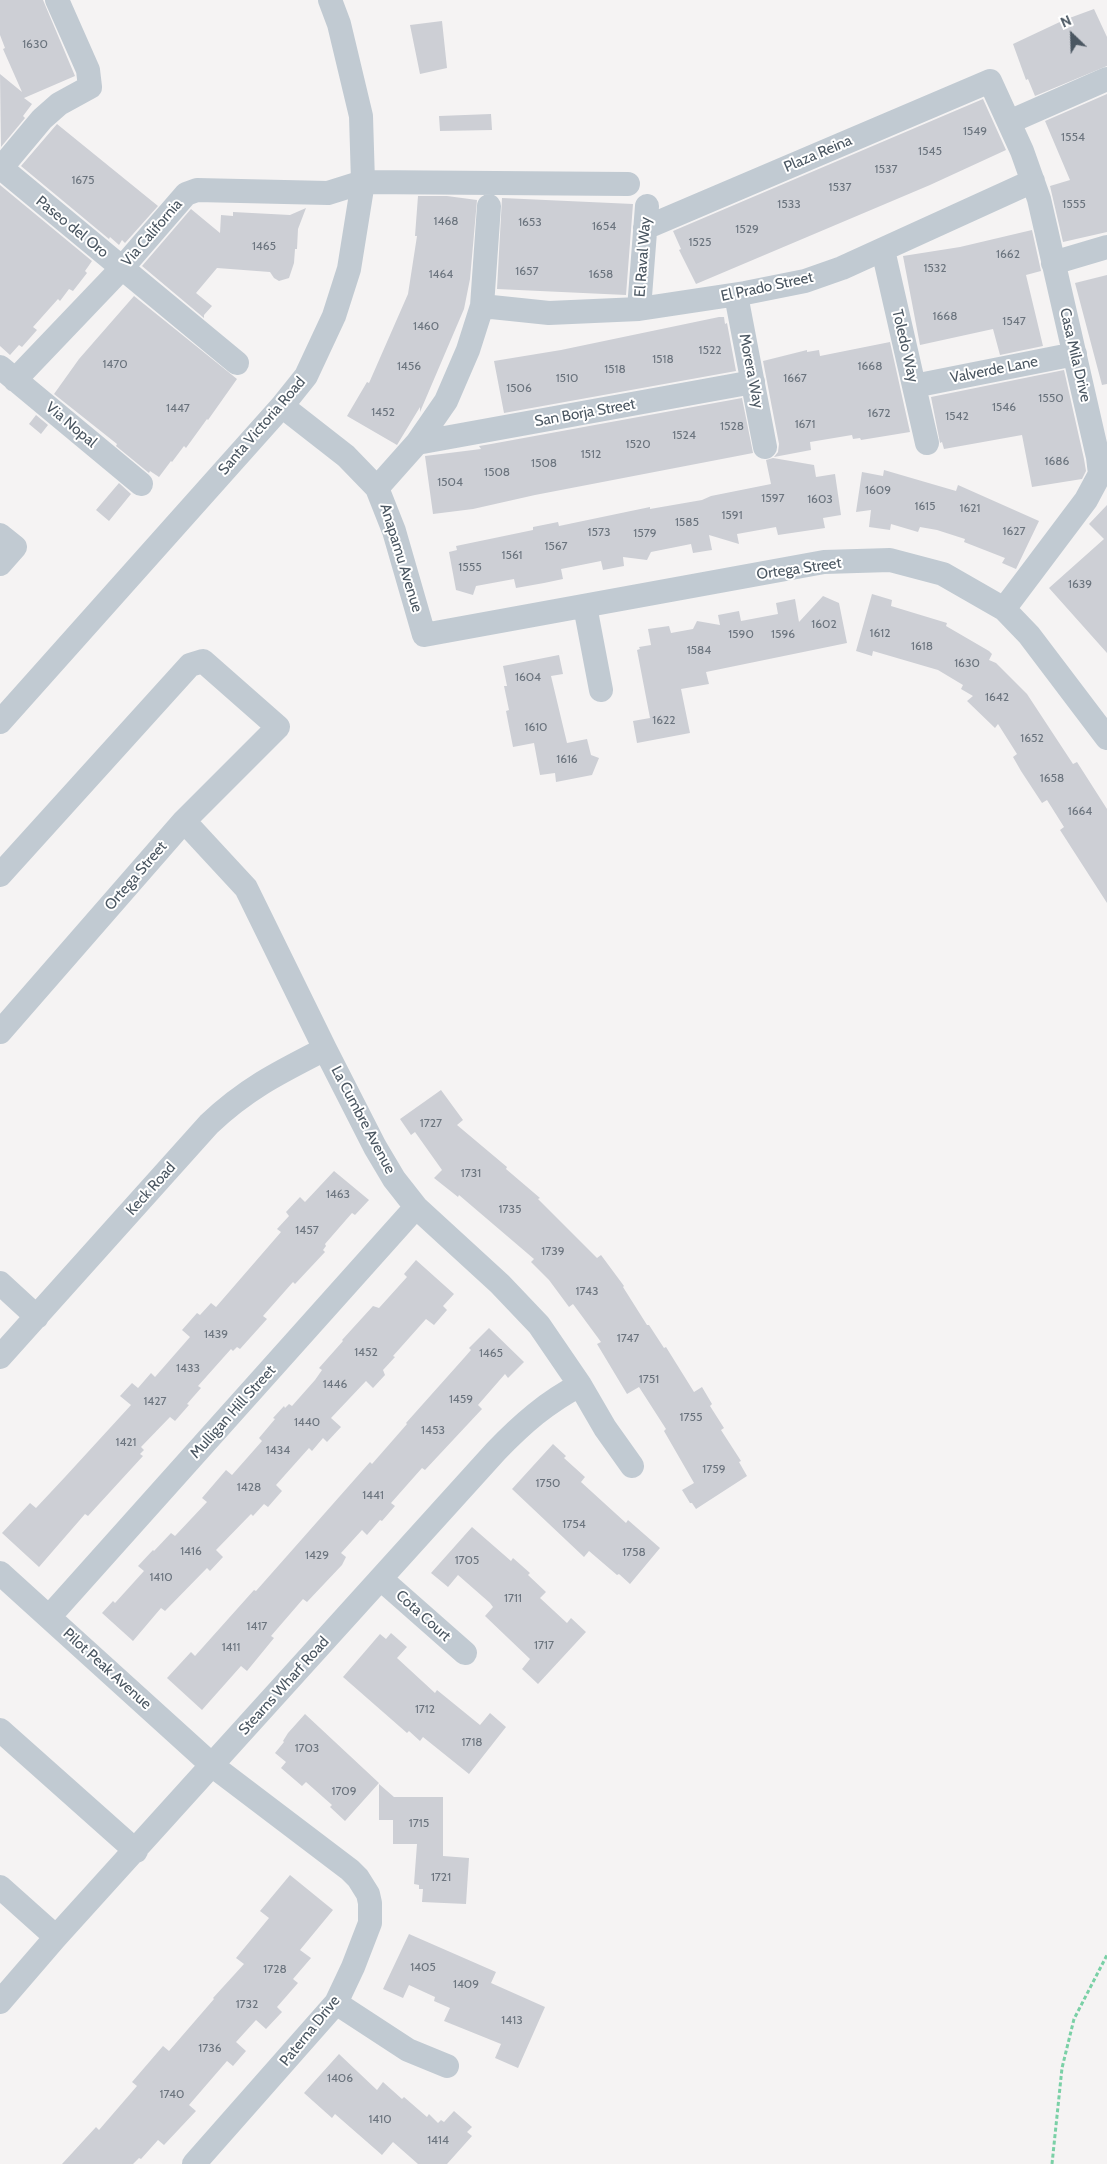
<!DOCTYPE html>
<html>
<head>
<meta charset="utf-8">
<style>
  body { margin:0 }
  #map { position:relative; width:1107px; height:2164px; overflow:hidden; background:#f5f3f3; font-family:Cabin,sans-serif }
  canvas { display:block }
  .north { position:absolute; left:1047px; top:10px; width:50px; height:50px; -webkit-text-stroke:4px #fff; paint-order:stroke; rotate:336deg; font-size:14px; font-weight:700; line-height:20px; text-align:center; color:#4a5661 }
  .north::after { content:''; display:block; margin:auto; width:18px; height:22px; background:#4a5661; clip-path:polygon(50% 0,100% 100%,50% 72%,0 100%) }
</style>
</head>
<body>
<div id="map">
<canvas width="1107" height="2164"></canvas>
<div class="north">N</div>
</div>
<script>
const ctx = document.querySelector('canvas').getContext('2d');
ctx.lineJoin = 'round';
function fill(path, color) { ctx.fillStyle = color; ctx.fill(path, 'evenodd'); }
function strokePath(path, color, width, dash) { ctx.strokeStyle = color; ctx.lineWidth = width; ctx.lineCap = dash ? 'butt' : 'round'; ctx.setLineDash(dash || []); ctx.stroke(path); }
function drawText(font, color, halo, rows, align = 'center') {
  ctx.font = font + ' Cabin,sans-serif'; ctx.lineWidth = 4; ctx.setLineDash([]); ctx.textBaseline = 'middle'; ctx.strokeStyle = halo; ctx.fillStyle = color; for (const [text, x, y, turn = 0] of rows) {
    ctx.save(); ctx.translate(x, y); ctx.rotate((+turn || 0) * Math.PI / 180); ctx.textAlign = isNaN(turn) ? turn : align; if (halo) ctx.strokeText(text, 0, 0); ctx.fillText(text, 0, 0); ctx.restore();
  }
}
fill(new Path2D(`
  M 0,0 L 43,0 L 75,76 L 24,98 L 32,104 L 23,116 L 25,118 L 1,147 L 0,74 L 22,92 L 3,49 L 5,48 L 0,35 Z
  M 1094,9 L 1107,37 L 1107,66 L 1035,96 L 1028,79 L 1026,80 L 1013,44 L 1064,20 Z
  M 442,21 L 447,68 L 420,74 L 410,25 Z
  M 1107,94 L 1107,232 L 1063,242 L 1050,186 L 1070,180 L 1045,121 Z
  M 983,99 L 1006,150 L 930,185 L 696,284 L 679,250 L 681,249 L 673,231 Z
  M 491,114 L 492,130 L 440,131 L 439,116 Z
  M 57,124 L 158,206 L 125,243 L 122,240 L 119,245 L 110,237 L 109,239 L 21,166 Z
  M 0,185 L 92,261 L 85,271 L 87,273 L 73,291 L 69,289 L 60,301 L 58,299 L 33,327 L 37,330 L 22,347 L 19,345 L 10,355 L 0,346 Z
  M 418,196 L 447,196 L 477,200 L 470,279 L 464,309 L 420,412 L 420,407 L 397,445 L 347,416 L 367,382 L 369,383 L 408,294 L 417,236 L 415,236 Z
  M 502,198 L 633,204 L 626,295 L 497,289 Z
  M 306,208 L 298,229 L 297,249 L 295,249 L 294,263 L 289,278 L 279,281 L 274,278 L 270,272 L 217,268 L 196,293 L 212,306 L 204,315 L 204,318 L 142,266 L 191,209 L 220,233 L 221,215 L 233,216 L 233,212 L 290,215 Z
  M 1032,230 L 1041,271 L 1026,275 L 1043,346 L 1000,355 L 993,329 L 920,345 L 903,256 L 960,247 Z
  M 1107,275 L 1107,384 L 1102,385 L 1075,283 Z
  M 134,296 L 237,379 L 208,420 L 207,419 L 186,448 L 184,446 L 172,462 L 171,461 L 159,477 L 150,471 L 149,473 L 116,446 L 117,444 L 54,394 L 79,359 Z
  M 719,317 L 724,317 L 725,324 L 727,323 L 736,371 L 504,413 L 494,361 L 561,350 Z
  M 890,342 L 910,432 L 861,440 L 860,438 L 853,439 L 852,435 L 810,442 L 811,450 L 774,457 L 778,452 L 779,444 L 763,361 L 807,350 L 807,352 L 819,350 L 820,356 Z
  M 1064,370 L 1084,459 L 1086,471 L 1082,479 L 1032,487 L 1022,435 L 944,449 L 942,442 L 940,443 L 931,397 Z
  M 742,398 L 753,453 L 535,495 L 473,509 L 433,514 L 425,456 L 481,449 L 479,446 L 491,444 Z
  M 36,415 L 48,425 L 41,434 L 29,424 Z
  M 773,458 L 814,465 L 816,477 L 835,474 L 841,515 L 823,518 L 825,528 L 778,535 L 776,527 L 737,534 L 739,544 L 709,535 L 712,550 L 693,553 L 691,544 L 651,552 L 647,560 L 623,557 L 624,566 L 603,570 L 601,561 L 561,569 L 563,579 L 544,583 L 516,588 L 514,579 L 476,586 L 473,595 L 456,590 L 449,552 L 457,550 L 456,546 L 533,530 L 533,527 L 558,522 L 559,526 L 650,507 L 650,509 L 702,500 L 711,496 L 771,484 L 766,460 Z
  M 884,470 L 956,491 L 958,485 L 1039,521 L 1016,569 L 1002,563 L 1005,558 L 964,542 L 965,539 L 937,530 L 920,527 L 918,532 L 891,524 L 890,530 L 869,527 L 871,510 L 856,512 L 862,472 L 883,476 Z
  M 119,483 L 131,494 L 109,521 L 96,510 Z
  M 1107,505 L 1107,653 L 1049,588 L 1104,539 L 1089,524 Z
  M 872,594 L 892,600 L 891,606 L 947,623 L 946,626 L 989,651 L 992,654 L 989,660 L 996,663 L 1027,694 L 1073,764 L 1077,762 L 1107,809 L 1107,903 L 1060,830 L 1064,827 L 1047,800 L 1042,803 L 1021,771 L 1013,757 L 1017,754 L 998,724 L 995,728 L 967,701 L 973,696 L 961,689 L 963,685 L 938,670 L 873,651 L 872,656 L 856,651 Z
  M 823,596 L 839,603 L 847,643 L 706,672 L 709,684 L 681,689 L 690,733 L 637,743 L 633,721 L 650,718 L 637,650 L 640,649 L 639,647 L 651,645 L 648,629 L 669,626 L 671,633 L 693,629 L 697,621 L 720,625 L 718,615 L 739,611 L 741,621 L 778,614 L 776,603 L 795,599 L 799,622 Z
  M 559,655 L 563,674 L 551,676 L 567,743 L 587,739 L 591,755 L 599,758 L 592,775 L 556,782 L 555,773 L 540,775 L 534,743 L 513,747 L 506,711 L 509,710 L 504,686 L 507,686 L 503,666 Z
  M 441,1090 L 463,1120 L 457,1125 L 507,1167 L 506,1169 L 540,1198 L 538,1199 L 597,1258 L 601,1255 L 624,1286 L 623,1287 L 647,1325 L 649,1325 L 664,1348 L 666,1347 L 694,1392 L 702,1387 L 712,1404 L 710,1406 L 724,1428 L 721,1430 L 741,1461 L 739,1462 L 747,1476 L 696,1509 L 692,1503 L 690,1503 L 682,1490 L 694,1483 L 664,1431 L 666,1429 L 639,1387 L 627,1394 L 597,1344 L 601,1342 L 573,1304 L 569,1307 L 549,1280 L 531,1262 L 534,1259 L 459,1195 L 458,1197 L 434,1178 L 442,1170 L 415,1132 L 411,1135 L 400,1119 Z
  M 334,1171 L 369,1200 L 355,1215 L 352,1213 L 325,1244 L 326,1246 L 323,1250 L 325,1252 L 295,1284 L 293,1282 L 263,1316 L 267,1319 L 240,1349 L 237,1347 L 233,1351 L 231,1349 L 198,1386 L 201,1388 L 187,1404 L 189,1405 L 175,1421 L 170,1417 L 141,1447 L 144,1450 L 140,1454 L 143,1456 L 88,1516 L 85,1514 L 39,1567 L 2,1533 L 30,1503 L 36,1508 L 65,1477 L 131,1405 L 120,1396 L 132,1383 L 138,1388 L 151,1373 L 155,1377 L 190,1337 L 182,1330 L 197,1313 L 200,1315 L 211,1303 L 216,1307 L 281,1232 L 277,1229 L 289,1216 L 286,1212 L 300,1197 L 305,1202 Z
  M 416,1260 L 454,1294 L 443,1306 L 447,1310 L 434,1325 L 426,1319 L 393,1356 L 395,1357 L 383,1370 L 385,1375 L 373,1388 L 366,1381 L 331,1418 L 341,1427 L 327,1442 L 323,1438 L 312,1451 L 309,1448 L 276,1485 L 282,1491 L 268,1507 L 264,1504 L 253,1516 L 251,1514 L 216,1550 L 223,1557 L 210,1571 L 207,1568 L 165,1611 L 161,1608 L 133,1641 L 102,1613 L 113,1601 L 115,1603 L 144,1571 L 138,1566 L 153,1550 L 154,1551 L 171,1533 L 175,1536 L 207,1502 L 202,1498 L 226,1470 L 232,1475 L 262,1441 L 259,1438 L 275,1419 L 273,1418 L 284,1406 L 285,1408 L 289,1404 L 292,1406 L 315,1380 L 322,1370 L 319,1368 L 343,1341 L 342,1340 L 373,1306 L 379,1308 L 407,1277 L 404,1274 Z
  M 489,1328 L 524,1362 L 508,1378 L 505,1374 L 478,1405 L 482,1409 L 425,1470 L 422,1468 L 391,1503 L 395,1506 L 382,1521 L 380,1520 L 367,1535 L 362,1530 L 341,1553 L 346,1557 L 342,1565 L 307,1602 L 303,1599 L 271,1636 L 274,1638 L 247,1671 L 241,1666 L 202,1710 L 167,1678 L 191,1652 L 195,1656 L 254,1590 L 256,1591 L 370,1462 L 372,1464 L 407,1424 L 406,1423 L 464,1358 L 471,1350 L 469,1348 Z
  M 553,1444 L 566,1456 L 564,1458 L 585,1477 L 581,1482 L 626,1523 L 628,1520 L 660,1548 L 630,1584 L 619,1574 L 617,1575 L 589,1551 L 584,1557 L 512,1489 Z
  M 472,1527 L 511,1561 L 513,1558 L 530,1573 L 528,1575 L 546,1592 L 540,1598 L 567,1623 L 571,1618 L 586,1632 L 538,1684 L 522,1669 L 530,1659 L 485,1616 L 493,1607 L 490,1603 L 458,1575 L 448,1587 L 431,1573 Z
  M 391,1633 L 407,1647 L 397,1658 L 435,1693 L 437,1690 L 480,1725 L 490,1713 L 506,1727 L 469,1774 L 423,1737 L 420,1741 L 409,1731 L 407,1733 L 343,1677 L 380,1634 L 386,1639 Z
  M 305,1714 L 379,1783 L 345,1821 L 330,1807 L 332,1805 L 306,1782 L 302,1786 L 281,1768 L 286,1762 L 275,1753 L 284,1742 L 283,1741 L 288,1733 Z
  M 379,1784 L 394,1797 L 443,1797 L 443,1856 L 469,1858 L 466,1904 L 422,1902 L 423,1889 L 419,1889 L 419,1885 L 414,1884 L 417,1844 L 393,1844 L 393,1820 L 379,1820 Z
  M 290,1875 L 333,1910 L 300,1950 L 311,1958 L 293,1979 L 298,1983 L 277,2007 L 282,2012 L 266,2029 L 256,2020 L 236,2042 L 246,2051 L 233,2066 L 227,2061 L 189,2105 L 196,2111 L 164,2145 L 158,2140 L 141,2159 L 139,2158 L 133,2164 L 62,2164 L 96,2127 L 99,2130 L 137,2086 L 132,2082 L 163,2046 L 169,2051 L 214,1999 L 213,1998 L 244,1964 L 236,1958 L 269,1918 L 260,1911 Z
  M 409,1934 L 496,1972 L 491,1983 L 545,2007 L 518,2068 L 495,2058 L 501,2044 L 444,2021 L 450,2008 L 434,2001 L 435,1997 L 409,1985 L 403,1998 L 383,1989 Z
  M 339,2054 L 377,2090 L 383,2082 L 402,2099 L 404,2097 L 427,2117 L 429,2114 L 438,2123 L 441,2120 L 444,2122 L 454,2111 L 472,2127 L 467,2132 L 472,2136 L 447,2164 L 418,2164 L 393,2142 L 382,2155 L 335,2114 L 332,2118 L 304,2093 Z`), '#cdcfd5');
strokePath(new Path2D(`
  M 1052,2164 L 1062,2068 L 1074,2019 L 1107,1955`), '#7ad0a6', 3, [4, 2.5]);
strokePath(new Path2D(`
  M 1009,122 L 1107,79
  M 0,167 L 237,363
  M 1,168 L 42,119 L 59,104 L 90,87 L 88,70 L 57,0
  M 645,228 L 990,81 L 1022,151 L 1039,199 L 1098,457 L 1100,474 L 1086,500 L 1004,609
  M 883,250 L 927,443
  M 1053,263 L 1107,247
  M 736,295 L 765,447
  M 482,306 L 549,313 L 639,309 L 745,293 L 805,281 L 842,268 L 1033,181
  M 639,309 L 647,206
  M 0,367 L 141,484
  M 15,380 L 122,268 L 186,194 L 197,190 L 328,193 L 363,182 L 628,184
  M 914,386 L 1075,354
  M 282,406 L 346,456 L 377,488 L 394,531 L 424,635 L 824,562 L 890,560 L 943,574 L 1004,609 L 1029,635 L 1107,738
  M 417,443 L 753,382
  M 377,488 L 417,443 L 446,401 L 468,350 L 482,306 L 489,206
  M 0,535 L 15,547 L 0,564
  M 585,606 L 601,690
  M 0,722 L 282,406 L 306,376 L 334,316 L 349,269 L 363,182 L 361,116 L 339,24 L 330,0
  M 184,821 L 246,888 L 325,1049 L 375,1147 L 394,1179 L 416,1207 L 500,1284 L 539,1325 L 580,1385 L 605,1428 L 632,1466
  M 0,875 L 190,665 L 203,661 L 278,727 L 184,821 L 0,1032
  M 0,1283 L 37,1317
  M 0,1357 L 209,1124 C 247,1088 280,1072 325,1049
  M 0,1573 L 213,1766 L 350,1870 L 358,1878 L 368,1894 L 370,1903 L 370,1923 L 353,1967 L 336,2003 L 194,2164
  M 381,1579 L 465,1653
  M 49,1617 L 416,1207
  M 0,1730 L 136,1851
  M 0,1887 L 56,1937
  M 0,2002 L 56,1937 L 496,1451 C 522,1424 547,1402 580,1385
  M 336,2003 L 408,2050 L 447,2066`), '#c1cad2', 24);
drawText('12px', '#6b747e', null, [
  ["1630",35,44],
  ["1549",975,131],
  ["1554",1073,137],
  ["1545",930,151],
  ["1537",886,169],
  ["1675",83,180],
  ["1537",840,187],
  ["1533",789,204],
  ["1555",1074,204],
  ["1468",446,221],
  ["1653",530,222],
  ["1654",604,226],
  ["1529",747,229],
  ["1525",700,242],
  ["1465",264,246],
  ["1662",1008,254],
  ["1532",935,268],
  ["1657",527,271],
  ["1464",441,274],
  ["1658",601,274],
  ["1668",945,316],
  ["1547",1014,321],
  ["1460",426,326],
  ["1522",710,350],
  ["1518",663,359],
  ["1470",115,364],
  ["1456",409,366],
  ["1668",870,366],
  ["1518",615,369],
  ["1510",567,378],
  ["1667",795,378],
  ["1506",519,388],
  ["1550",1051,398],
  ["1546",1004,407],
  ["1447",178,408],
  ["1452",383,412],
  ["1672",879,413],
  ["1542",957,416],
  ["1671",805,424],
  ["1528",732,426],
  ["1524",684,435],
  ["1520",638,444],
  ["1512",591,454],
  ["1686",1057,461],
  ["1508",544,463],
  ["1508",497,472],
  ["1504",450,482],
  ["1609",878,490],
  ["1597",773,498],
  ["1603",820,499],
  ["1615",925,506],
  ["1621",970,508],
  ["1591",732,515],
  ["1585",687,522],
  ["1627",1014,531],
  ["1573",599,532],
  ["1579",645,533],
  ["1567",556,546],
  ["1561",512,555],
  ["1555",470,567],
  ["1639",1080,584],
  ["1602",824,624],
  ["1612",880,633],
  ["1590",741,634],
  ["1596",783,634],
  ["1618",922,646],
  ["1584",699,650],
  ["1630",967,663],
  ["1604",528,677],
  ["1642",997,697],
  ["1622",664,720],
  ["1610",536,727],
  ["1652",1032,738],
  ["1616",567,759],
  ["1658",1052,778],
  ["1664",1080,811],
  ["1727",431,1123],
  ["1731",471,1173],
  ["1463",338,1194],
  ["1735",510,1209],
  ["1457",307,1230],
  ["1739",553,1251],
  ["1743",587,1291],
  ["1439",216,1334],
  ["1747",628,1338],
  ["1452",366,1352],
  ["1465",491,1353],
  ["1433",188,1368],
  ["1751",649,1379],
  ["1446",335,1384],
  ["1459",461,1399],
  ["1427",155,1401],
  ["1755",691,1417],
  ["1440",307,1422],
  ["1453",433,1430],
  ["1421",126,1442],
  ["1434",278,1450],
  ["1759",714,1469],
  ["1750",548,1483],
  ["1428",249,1487],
  ["1441",373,1495],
  ["1754",574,1524],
  ["1416",191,1551],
  ["1758",634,1552],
  ["1429",317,1555],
  ["1705",467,1560],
  ["1410",161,1577],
  ["1711",513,1598],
  ["1417",257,1626],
  ["1717",544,1645],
  ["1411",231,1647],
  ["1712",425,1709],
  ["1718",472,1742],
  ["1703",307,1748],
  ["1709",344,1791],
  ["1715",419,1823],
  ["1721",441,1877],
  ["1405",423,1967],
  ["1728",275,1969],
  ["1409",466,1984],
  ["1732",247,2004],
  ["1413",512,2020],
  ["1736",210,2048],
  ["1406",340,2078],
  ["1740",172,2094],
  ["1410",380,2119],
  ["1414",438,2140]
]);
drawText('15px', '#4a5661', '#fff', [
  ["Plaza Reina",818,154,-23],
  ["Paseo del Oro",72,227,39],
  ["Via California",152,233,-49],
  ["El Raval Way",643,257,-86],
  ["El Prado Street",767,287,-12],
  ["Toledo Way",905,346,77],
  ["Casa Mila Drive",1075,355,77],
  ["Valverde Lane",994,370,-11],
  ["Morera Way",751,371,79],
  ["San Borja Street",585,413,-10],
  ["Via Nopal",71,425,40],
  ["Santa Victoria Road",262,426,-49],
  ["Anapamu Avenue",401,558,73],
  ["Ortega Street",799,569,-8],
  ["Ortega Street",136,876,-49],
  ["La Cumbre Avenue",363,1120,62],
  ["Keck Road",151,1189,-48],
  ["Mulligan Hill Street",233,1412,-48],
  ["Cota Court",423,1616,42],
  ["Pilot Peak Avenue",107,1669,42],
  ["Stearns Wharf Road",284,1686,-48],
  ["Paterna Drive",310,2031,-51]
]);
</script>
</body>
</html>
